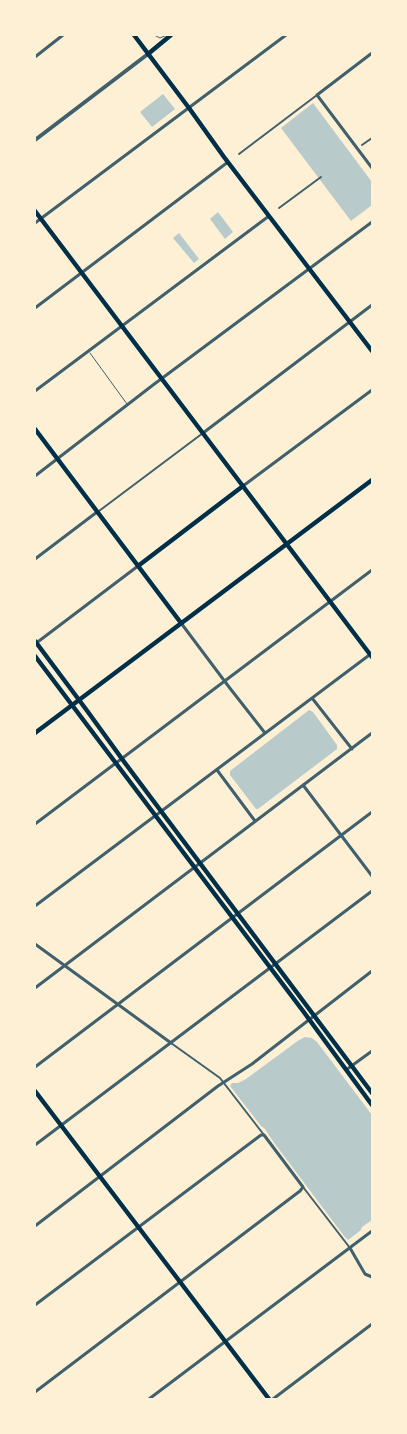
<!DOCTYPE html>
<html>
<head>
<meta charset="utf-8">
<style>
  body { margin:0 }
  #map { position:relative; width:407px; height:1434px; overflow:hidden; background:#fdf0d5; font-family:Figtree,sans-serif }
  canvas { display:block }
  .frame { position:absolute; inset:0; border:36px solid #fdf0d5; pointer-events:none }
</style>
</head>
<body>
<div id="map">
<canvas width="407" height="1434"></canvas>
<div class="frame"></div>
</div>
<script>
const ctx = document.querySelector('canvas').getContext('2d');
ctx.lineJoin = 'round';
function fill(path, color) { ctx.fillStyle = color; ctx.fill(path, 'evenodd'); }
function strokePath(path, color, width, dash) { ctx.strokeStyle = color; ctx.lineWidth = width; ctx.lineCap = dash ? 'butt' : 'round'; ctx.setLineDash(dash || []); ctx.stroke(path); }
fill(new Path2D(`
  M 163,94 L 175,109 L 152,127 L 140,112 Z
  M 313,103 L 372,182 L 372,205 L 351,221 L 281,128 Z
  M 218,212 L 233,232 L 225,239 L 210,219 Z
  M 179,233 L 199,259 L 194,263 L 173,238 Z
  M 309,710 L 313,712 L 337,745 L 337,749 L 258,809 L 256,809 L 230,775 L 230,771 Z
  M 305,1037 L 312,1038 L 317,1042 L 372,1115 L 372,1220 L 362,1227 L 361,1230 L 348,1240 L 344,1236 L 275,1144 L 265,1129 L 261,1126 L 230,1086 L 232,1083 L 238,1083 L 246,1079 L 299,1040 Z`), '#b9caca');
strokePath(new Path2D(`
  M 154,35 L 160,38 L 167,35
  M 90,353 L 127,404`), '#3f606c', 1);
strokePath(new Path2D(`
  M 362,145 L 372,138
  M 239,154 L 317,95
  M 279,208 L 321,177
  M 99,511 L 203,433
  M 171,1043 L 220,1078 L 264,1135
  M 303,1187 L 350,1248`), '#3f606c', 2);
strokePath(new Path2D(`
  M 372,53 L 317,95 L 372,168
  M 35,57 L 63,35
  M 35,223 L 286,35
  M 35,308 L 228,162
  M 35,391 L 269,216
  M 203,433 L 372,305
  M 35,476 L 153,385 L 372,222
  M 243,486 L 372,390
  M 35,559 L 97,512
  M 181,623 L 229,687 L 265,733
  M 35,644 L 138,566
  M 312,698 L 352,749
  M 217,770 L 255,821
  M 303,785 L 372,876
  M 35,824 L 372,570
  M 35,906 L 372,653
  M 35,944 L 171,1043
  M 35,988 L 372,733
  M 35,1067 L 372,812
  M 346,1070 L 372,1051
  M 35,1145 L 372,891
  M 35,1226 L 218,1086 L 252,1064 L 372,971
  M 350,1248 L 365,1274 L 372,1277
  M 35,1305 L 261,1135 L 264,1135 L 303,1187 L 300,1191 L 35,1392
  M 149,1399 L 372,1231
  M 273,1399 L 372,1324`), '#3f606c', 3);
strokePath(new Path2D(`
  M 35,140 L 148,54`), '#3f606c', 4);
strokePath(new Path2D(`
  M 148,54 L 171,35
  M 35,429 L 181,623
  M 138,566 L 243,486
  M 35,733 L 372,480
  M 35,1091 L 269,1399`), '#003049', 4.5);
strokePath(new Path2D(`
  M 134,35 L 189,108 L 224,157 L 372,351
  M 35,211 L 372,657
  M 35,641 L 88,712 L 125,763 L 372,1093
  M 35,656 L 303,1011 L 372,1105`), '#003049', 4.5);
</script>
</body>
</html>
